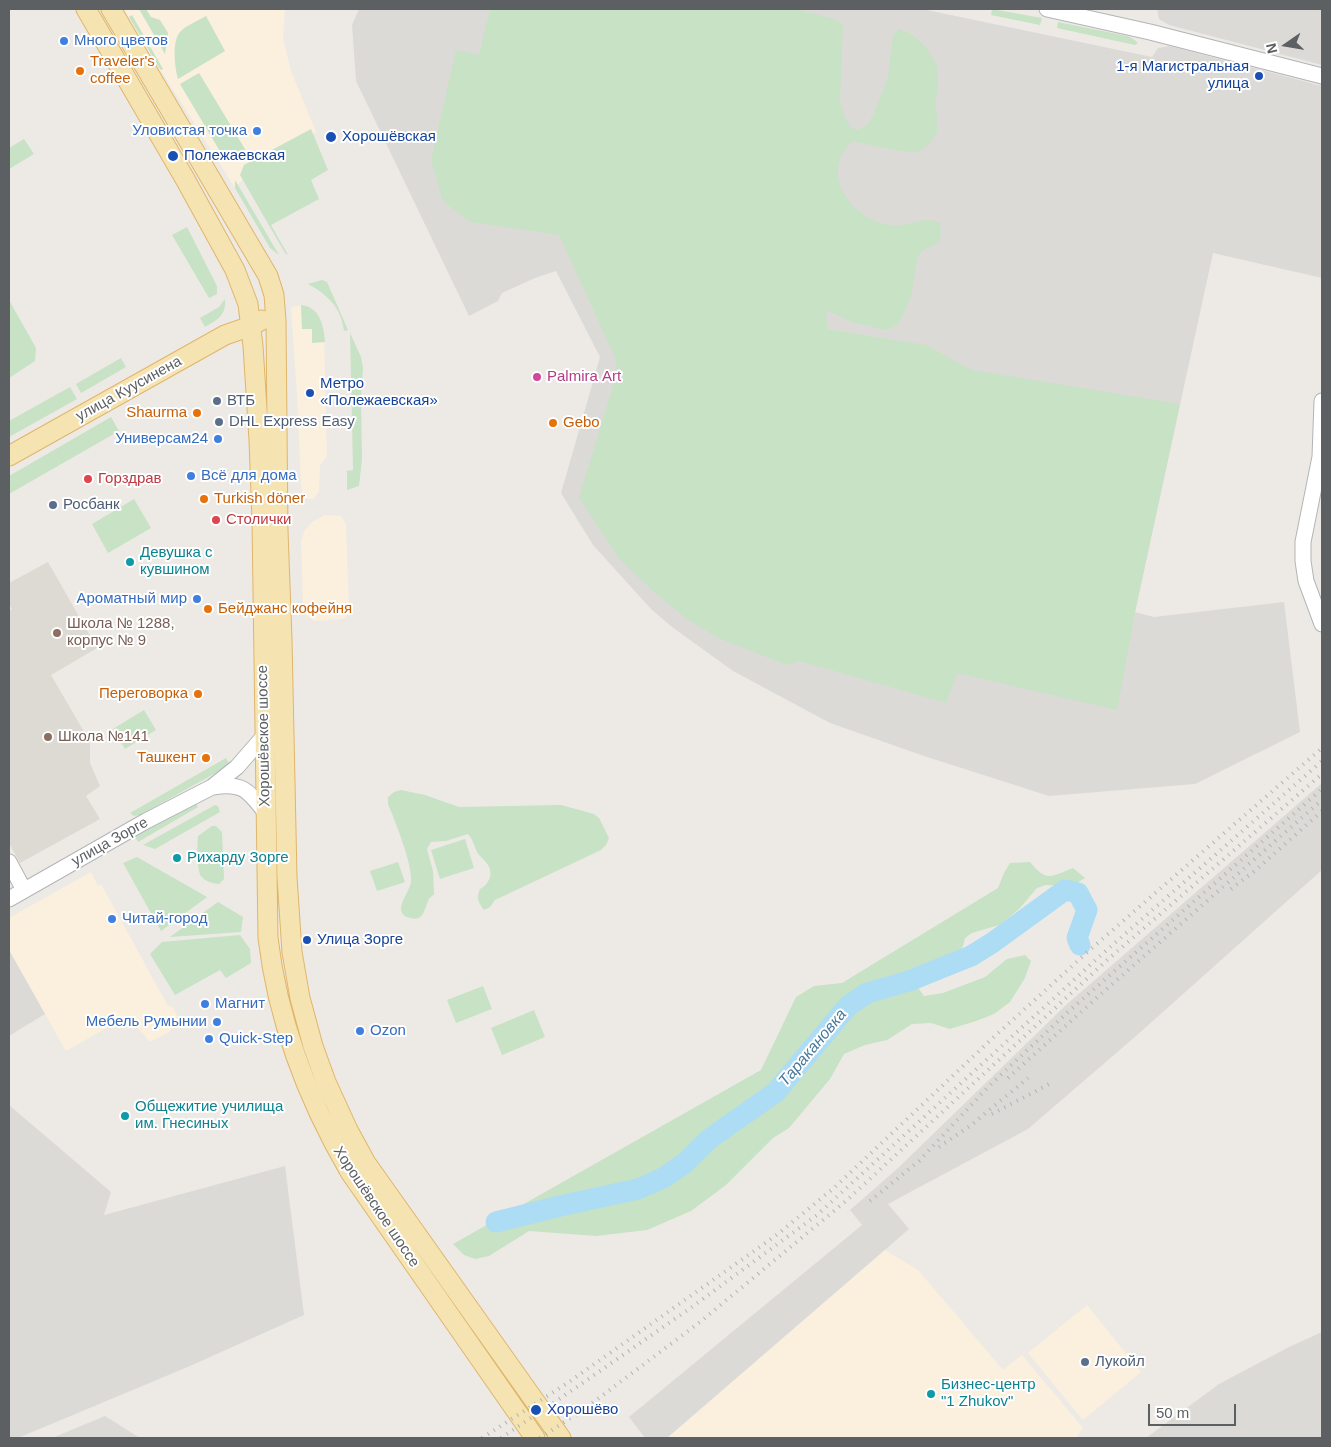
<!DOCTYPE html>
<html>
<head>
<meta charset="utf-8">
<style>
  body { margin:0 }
  #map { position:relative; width:1331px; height:1447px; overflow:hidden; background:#edeae5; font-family:Arial,sans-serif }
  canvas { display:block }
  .frame { position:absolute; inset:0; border:10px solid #5c6063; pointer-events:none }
  .north { position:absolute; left:1261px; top:20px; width:50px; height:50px; -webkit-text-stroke:4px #fff; paint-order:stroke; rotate:257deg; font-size:14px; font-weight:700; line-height:20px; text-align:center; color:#5c6063 }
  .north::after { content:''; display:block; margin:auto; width:18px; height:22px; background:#5c6063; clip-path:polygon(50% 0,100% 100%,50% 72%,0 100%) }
  .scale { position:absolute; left:1148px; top:1404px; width:88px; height:22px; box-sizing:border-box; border:2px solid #5c6063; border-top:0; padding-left:6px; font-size:15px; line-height:18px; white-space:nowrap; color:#5c6063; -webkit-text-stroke:4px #fff; paint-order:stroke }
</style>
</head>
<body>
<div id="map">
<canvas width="1331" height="1447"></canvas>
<div class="frame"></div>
<div class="north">N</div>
<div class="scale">50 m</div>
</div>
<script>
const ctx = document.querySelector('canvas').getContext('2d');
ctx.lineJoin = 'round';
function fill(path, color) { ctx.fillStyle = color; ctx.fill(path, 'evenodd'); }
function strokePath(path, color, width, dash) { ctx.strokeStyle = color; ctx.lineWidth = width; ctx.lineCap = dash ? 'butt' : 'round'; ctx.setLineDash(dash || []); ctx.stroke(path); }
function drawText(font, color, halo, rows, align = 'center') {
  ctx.font = font + ' Arial,sans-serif'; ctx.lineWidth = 4; ctx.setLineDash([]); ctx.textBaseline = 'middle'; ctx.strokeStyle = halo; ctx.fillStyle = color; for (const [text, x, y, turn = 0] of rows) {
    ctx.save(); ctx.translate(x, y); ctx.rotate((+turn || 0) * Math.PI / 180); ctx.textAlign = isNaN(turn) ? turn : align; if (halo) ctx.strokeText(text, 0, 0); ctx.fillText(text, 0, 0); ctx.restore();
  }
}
fill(new Path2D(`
  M 124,9 L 285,9 L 283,38 L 291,71 L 316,132 L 256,164 L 235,188 L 160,69 Z
  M 304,305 L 317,314 L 322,324 L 324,336 L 327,457 L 320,465 L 319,492 L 314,498 L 310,499 L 305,498 L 302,493 L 301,485 L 297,394 L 291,308 L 295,306 Z
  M 325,515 L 341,516 L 346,524 L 349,610 L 346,617 L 342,619 L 314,621 L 307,616 L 303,607 L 301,541 L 305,530 L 312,522 Z
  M 91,872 L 98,886 L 101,884 L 168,1006 L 173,1007 L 178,1018 L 169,1032 L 150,1042 L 128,1016 L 66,1051 L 9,950 L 9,918 Z
  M 885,1250 L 918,1270 L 1003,1370 L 1022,1355 L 1083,1428 L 1076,1438 L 667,1438 Z
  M 1087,1305 L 1141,1372 L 1083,1420 L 1028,1353 Z`), '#faf0dd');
fill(new Path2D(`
  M 359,9 L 922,9 L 1152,57 L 1158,48 L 1170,46 L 1322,86 L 1322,278 L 1213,253 L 1135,612 L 1154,617 L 1284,602 L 1300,732 L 1195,784 L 1049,796 L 924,756 L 830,723 L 733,671 L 672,627 L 651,609 L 593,545 L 561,493 L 600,357 L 556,271 L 535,278 L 502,293 L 498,301 L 469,316 L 356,81 L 352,25 Z
  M 1157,9 L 1322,9 L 1322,65 L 1169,25 L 1159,19 Z
  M 1322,783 L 1322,870 L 1136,1036 L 1028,1129 L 888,1204 L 909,1229 L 667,1438 L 645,1438 L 629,1417 L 862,1225 L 850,1210 L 897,1169 L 1066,1005 Z
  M 9,950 L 45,1014 L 9,1036 Z
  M 9,1105 L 111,1192 L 104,1215 L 285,1166 L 304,1315 L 190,1366 L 18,1438 L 9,1438 Z
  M 1322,1332 L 1322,1438 L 1146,1438 L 1219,1384 L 1289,1347 Z
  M 105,1416 L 140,1438 L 52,1438 Z`), '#dcdad7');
fill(new Path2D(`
  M 48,562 L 97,648 L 51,675 L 90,742 L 90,763 L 100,786 L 86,796 L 100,819 L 20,863 L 9,843 L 9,611 L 12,609 L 9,604 L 9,583 Z`), '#ddd9d3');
fill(new Path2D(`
  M 139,9 L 146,9 L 151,17 L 160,20 L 168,33 L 165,54 Z
  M 490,9 L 795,9 L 834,19 L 843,24 L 840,100 L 845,118 L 850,127 L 859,130 L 868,124 L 873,115 L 885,86 L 888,77 L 893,35 L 900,29 C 915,34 929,48 935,62 C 941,74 936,91 936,104 C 936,112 938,122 937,131 C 936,137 926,148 920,151 C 911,155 865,144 853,141 C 817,172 852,221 891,225 C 910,228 921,215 940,223 L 941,233 L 939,242 L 922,251 L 917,259 L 911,297 L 899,323 L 891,329 L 882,329 L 852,322 L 826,310 L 827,329 L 926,345 L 972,370 L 1180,404 L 1135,612 L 1117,710 L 957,673 L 946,703 L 799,661 L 787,665 L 718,638 L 687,619 L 653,591 L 618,557 L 579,498 L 617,373 L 615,357 L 559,235 L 470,222 L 443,201 L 431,160 L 456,50 L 479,55 Z
  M 992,9 L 1042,18 L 1040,25 L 991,15 Z
  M 132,15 L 163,69 L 162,70 L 160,69 L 129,17 Z
  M 206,16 L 225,51 L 178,79 C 175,67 171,41 181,31 C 187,25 198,21 206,16 Z
  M 1058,22 L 1127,36 L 1132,38 L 1138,43 L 1135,45 L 1057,28 Z
  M 199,73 L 245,149 C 244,157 235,162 227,161 L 224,158 L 180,84 Z
  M 311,129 L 328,170 L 311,180 L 319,199 L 271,225 L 288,255 L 285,253 L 240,175 L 244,165 Z
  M 24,139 L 34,154 L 9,169 L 9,148 Z
  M 235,180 L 279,255 L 270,248 L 235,188 Z
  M 187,227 L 217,286 L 217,294 L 209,298 L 172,235 Z
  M 322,280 L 327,282 L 348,330 L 344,331 C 341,307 328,295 308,284 Z
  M 225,299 C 226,316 218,319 205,327 L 200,318 L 219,307 Z
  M 9,300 L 36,348 L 35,361 L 9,378 Z
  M 301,305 C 320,307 324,326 325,342 L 312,343 L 312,329 L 302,329 Z
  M 350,333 L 361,357 L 363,368 L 361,397 L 362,459 L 359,486 L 347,490 L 347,471 L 353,470 Z
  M 121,358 L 126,367 L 81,393 L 76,384 Z
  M 70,387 L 77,399 L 9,437 L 9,421 Z
  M 111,417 L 119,431 L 9,494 L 9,476 Z
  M 134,499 L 151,528 L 108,553 L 92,524 Z
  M 144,710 L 156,730 L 125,749 L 113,729 Z
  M 226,758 L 230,765 L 140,815 L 134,816 L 130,813 Z
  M 401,790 L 425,795 L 459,807 L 561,805 L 594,814 L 599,818 L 609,838 L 606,845 L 601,850 L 495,900 L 490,907 L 484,910 C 478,902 476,898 480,889 C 488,885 494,875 488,865 C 485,860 480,857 477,852 C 474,845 473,840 468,834 L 446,841 L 431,842 L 427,849 L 433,871 L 434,894 C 434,895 429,898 429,899 C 424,908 425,922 410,918 C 390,913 410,892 411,882 C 413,865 395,821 388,804 L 388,797 L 394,792 Z
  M 195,802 L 198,807 L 138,842 L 135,837 Z
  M 215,805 L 218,806 L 220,812 L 155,849 L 143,845 Z
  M 212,826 L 216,826 L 222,832 L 224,879 L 219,884 C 214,884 204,881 201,876 C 197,870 197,843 198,836 Z
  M 465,839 L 474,868 L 440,879 L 431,850 Z
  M 137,857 L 207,897 L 161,931 L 123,863 Z
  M 398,862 L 405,882 L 377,891 L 370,871 Z
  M 1030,862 C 1046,882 1051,877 1073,868 L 1085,878 L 1072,886 L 1046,885 L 1037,888 L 1020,908 L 1006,920 L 999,925 L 972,933 L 965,938 L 963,946 L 958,954 L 923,965 L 916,971 L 919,989 L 924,996 L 943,993 L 985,977 L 1007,959 L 1025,955 L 1031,961 L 1025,978 L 1010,1002 L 994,1014 L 976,1021 L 950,1029 L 931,1023 L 912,1024 L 887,1040 L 865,1045 L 844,1054 L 830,1079 L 789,1128 L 773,1138 L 726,1185 L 691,1211 L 647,1230 L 596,1236 L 529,1231 L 489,1256 L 475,1259 L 464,1255 L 453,1244 L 761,1070 L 796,997 L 814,986 L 842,983 L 998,888 L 1004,873 L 1010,863 Z
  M 218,902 L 243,917 L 241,932 L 170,937 Z
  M 240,935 L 250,949 L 251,963 L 226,978 L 220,970 L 175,995 L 150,954 L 162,942 Z
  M 483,986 L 492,1009 L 456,1023 L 447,1000 Z
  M 534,1010 L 545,1037 L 502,1055 L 491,1028 Z`), '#c7e2c4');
strokePath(new Path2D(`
  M 496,1222 L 560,1206 L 638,1189 L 663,1178 L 685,1163 L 708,1140 L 729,1125 L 776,1092 L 848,1006 L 867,993 L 909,981 L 971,956 L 992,943 L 1065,890 L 1078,893 L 1087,910 L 1077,938 L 1080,945`), '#addcf5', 21);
const minor = new Path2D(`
  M 1047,9 L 1150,32 L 1322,76
  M 1322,401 L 1320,457 L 1303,542 L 1303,561 L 1306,581 L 1322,624
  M 213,787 C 242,782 248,790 265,812
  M 9,862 L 24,890
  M 9,899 L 146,821 L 212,787 L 237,767 L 264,736`);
const major = new Path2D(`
  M 86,9 L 185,179 L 235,270 L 248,304 L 253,346 L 259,440 L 262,521 L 268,938 C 278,1022 308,1100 350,1172 L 535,1438
  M 111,9 L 268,276 L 274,295 L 276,321 L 278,531 L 282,640 L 287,877 L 292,952 L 300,998 L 313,1046 L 326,1082 L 348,1130 L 366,1163 L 561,1438
  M 9,456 L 225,335 L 251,326 L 262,320`);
strokePath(minor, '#b2b5b8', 17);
strokePath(major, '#e0b56a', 21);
strokePath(minor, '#fff', 15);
strokePath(major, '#f5e4b2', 19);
strokePath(new Path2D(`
  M 1231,889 L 1256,870 L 1322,811
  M 1008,1078 L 1101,994 L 1322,800
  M 992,1114 L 1053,1082
  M 939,1147 L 970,1126 L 1028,1078
  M 870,1201 L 919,1161 L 989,1086 L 1069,1011 L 1322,789
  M 482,1438 L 569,1382 L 778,1234 L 835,1187 L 996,1035 L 1092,948 L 1322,748
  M 501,1438 L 574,1389 L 692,1307 L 817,1215 L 1100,956 L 1322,761
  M 540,1438 L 587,1407 L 700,1322 L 846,1201 L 1105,962 L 1322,774`), '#b2b3b3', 4, [1, 6]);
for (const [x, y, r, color] of [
  [64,41,5,"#3f7fe0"],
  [80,71,5,"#e8710a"],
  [1259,76,5,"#1a4fb4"],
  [257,131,5,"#3f7fe0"],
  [331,137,6,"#1a4fb4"],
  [173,156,6,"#1a4fb4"],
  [537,377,5,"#d1479c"],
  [310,393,5,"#1a4fb4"],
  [217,401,5,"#5c6f8a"],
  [197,413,5,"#e8710a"],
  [219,422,5,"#5c6f8a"],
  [553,423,5,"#e8710a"],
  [218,439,5,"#3f7fe0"],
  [191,476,5,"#3f7fe0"],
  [88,479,5,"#e0444e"],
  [204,499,5,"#e8710a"],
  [53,505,5,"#5c6f8a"],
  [216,520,5,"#e0444e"],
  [130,562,5,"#0f9aa8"],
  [197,599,5,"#3f7fe0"],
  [208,609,5,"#e8710a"],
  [57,633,5,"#8d6e63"],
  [198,694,5,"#e8710a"],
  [48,737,5,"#8d6e63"],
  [206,758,5,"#e8710a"],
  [177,858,5,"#0f9aa8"],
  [112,919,5,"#3f7fe0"],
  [307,940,5,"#1a4fb4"],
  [205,1004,5,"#3f7fe0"],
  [217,1022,5,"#3f7fe0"],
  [360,1031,5,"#3f7fe0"],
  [209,1039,5,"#3f7fe0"],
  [125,1116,5,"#0f9aa8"],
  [1085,1362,5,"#5c6f8a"],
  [931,1394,5,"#0f9aa8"],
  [536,1410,6,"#1a4fb4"]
]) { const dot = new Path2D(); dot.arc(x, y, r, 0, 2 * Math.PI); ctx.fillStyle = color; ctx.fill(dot); strokePath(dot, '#fff', 2); }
drawText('15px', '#366cbe', '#fff', [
  ["Много цветов",74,41],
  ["Уловистая точка",247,131,"right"],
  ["Универсам24",208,439,"right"],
  ["Всё для дома",201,476],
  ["Ароматный мир",187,599,"right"],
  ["Читай-город",122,919],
  ["Магнит",215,1004],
  ["Мебель Румынии",207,1022,"right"],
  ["Ozon",370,1031],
  ["Quick-Step",219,1039]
], 'left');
drawText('15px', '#c56008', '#fff', [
  ["Traveler's",90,62],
  ["coffee",90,79],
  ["Shaurma",187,413,"right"],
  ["Gebo",563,423],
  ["Turkish döner",214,499],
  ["Бейджанс кофейня",218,609],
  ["Переговорка",188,694,"right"],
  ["Ташкент",196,758,"right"]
], 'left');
drawText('15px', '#164399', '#fff', [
  ["1-я Магистральная",1249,67,"right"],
  ["улица",1249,84,"right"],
  ["Хорошёвская",342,137],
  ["Полежаевская",184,156],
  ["Метро",320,384],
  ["«Полежаевская»",320,401],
  ["Улица Зорге",317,940],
  ["Хорошёво",547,1410]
], 'left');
drawText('15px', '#b23c85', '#fff', [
  ["Palmira Art",547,377]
], 'left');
drawText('15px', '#5c6063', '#fff', [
  ["улица Куусинена",129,389,-29],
  ["Хорошёвское шоссе",264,736,-91],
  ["улица Зорге",110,842,-29],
  ["Хорошёвское шоссе",376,1207,56]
]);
drawText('15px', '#4e5e75', '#fff', [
  ["ВТБ",227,401],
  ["DHL Express Easy",229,422],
  ["Росбанк",63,505],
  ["Лукойл",1095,1362]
], 'left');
drawText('15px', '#be3a42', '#fff', [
  ["Горздрав",98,479],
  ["Столички",226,520]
], 'left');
drawText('15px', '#0d838f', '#fff', [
  ["Девушка с",140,553],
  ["кувшином",140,570],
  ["Рихарду Зорге",187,858],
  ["Общежитие училища",135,1107],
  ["им. Гнесиных",135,1124],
  ["Бизнес-центр",941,1385],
  ["\"1 Zhukov\"",941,1402]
], 'left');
drawText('15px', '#785e54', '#fff', [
  ["Школа № 1288,",67,624],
  ["корпус № 9",67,641],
  ["Школа №141",58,737]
], 'left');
drawText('italic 16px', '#497a9c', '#fff', [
  ["Таракановка",813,1048,-50]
]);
</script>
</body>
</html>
